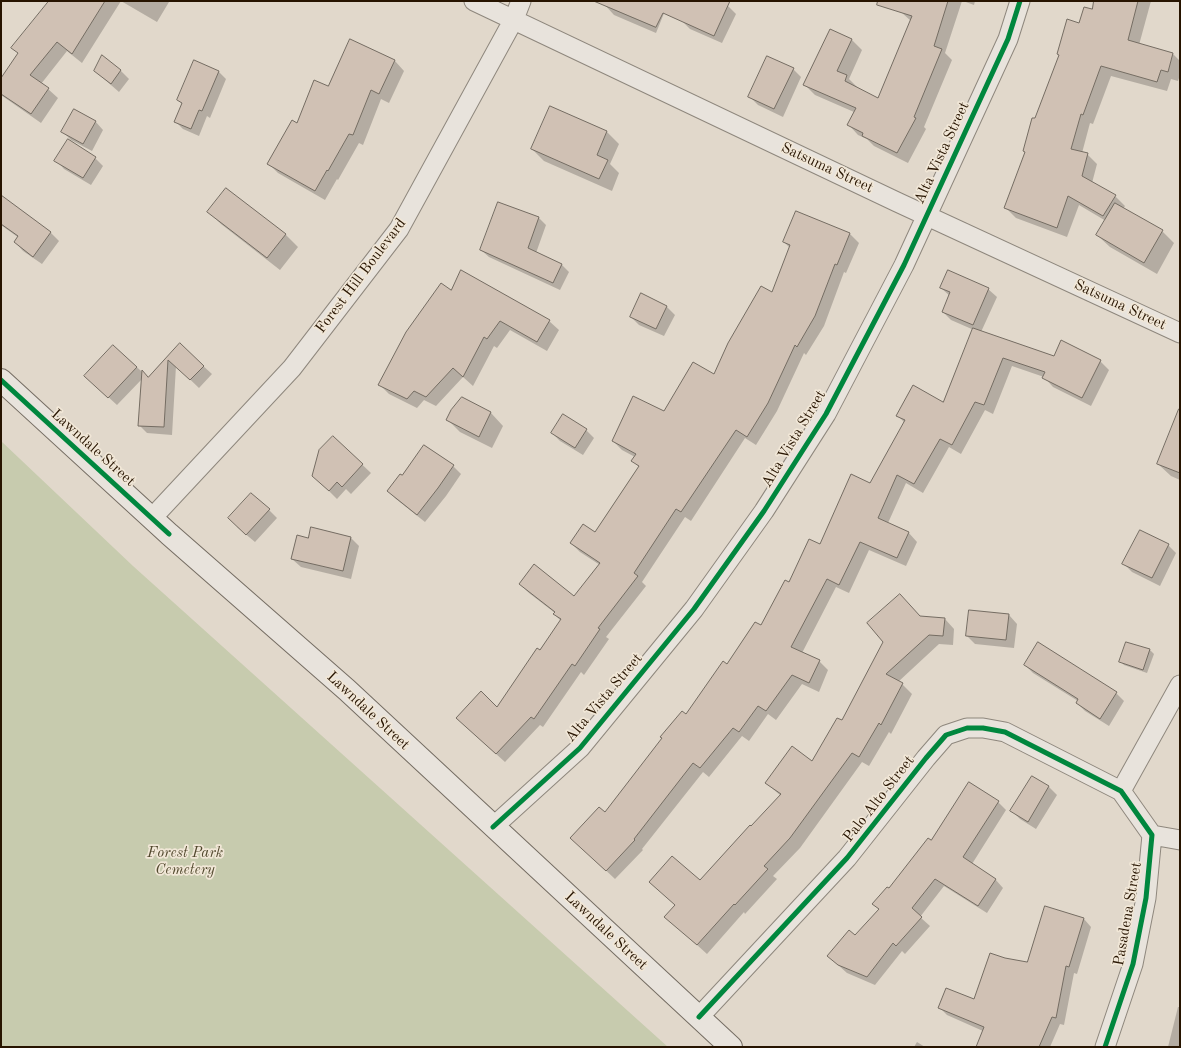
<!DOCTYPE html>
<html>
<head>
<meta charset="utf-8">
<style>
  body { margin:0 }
  #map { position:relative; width:1181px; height:1048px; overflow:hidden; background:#e1d8cb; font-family:"Old Standard TT",serif }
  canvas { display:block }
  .frame { position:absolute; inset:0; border:2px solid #271400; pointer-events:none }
</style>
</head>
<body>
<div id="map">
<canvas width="1181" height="1048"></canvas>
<div class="frame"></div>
</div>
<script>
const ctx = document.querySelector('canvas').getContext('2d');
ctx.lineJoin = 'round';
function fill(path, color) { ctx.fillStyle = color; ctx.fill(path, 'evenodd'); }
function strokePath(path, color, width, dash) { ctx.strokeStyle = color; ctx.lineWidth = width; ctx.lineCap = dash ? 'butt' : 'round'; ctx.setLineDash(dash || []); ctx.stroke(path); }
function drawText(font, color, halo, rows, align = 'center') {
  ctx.font = font + ' "Old Standard TT",serif'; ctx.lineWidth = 3.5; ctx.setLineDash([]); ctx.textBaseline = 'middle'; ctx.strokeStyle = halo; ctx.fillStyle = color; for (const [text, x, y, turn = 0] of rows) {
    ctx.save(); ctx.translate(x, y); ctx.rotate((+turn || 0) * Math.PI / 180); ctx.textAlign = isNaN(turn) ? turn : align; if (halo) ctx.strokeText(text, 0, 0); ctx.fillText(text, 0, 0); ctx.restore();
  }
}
fill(new Path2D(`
  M 1,441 L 133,566 L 668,1047 L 1,1047 Z`), '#c7cbae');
fill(new Path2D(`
  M 55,1 L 121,1 L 82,63 L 67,51 L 41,84 L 48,89 L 58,98 L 41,123 L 1,95 L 1,80 L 19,54 L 13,48 Z
  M 121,1 L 168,1 L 169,2 L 157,22 Z
  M 605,1 L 669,1 L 656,33 L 614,15 L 604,4 Z
  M 691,1 L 717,1 L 728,6 L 736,14 L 722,43 L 690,29 L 682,21 Z
  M 905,1 L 962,1 L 945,53 L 952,60 L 924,127 L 926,129 L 908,163 L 874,146 L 867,139 L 858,135 L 848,124 L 854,112 L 815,95 L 805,85 L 852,40 L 862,50 L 849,79 L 857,87 L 856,88 L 878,99 L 911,21 L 901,12 Z
  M 963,1 L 975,1 L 974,5 Z
  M 1095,1 L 1151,1 L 1139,45 L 1173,54 L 1180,61 L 1180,75 L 1178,81 L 1171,79 L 1167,91 L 1111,76 L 1093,124 L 1090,123 L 1082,153 L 1087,154 L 1097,164 L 1092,183 L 1115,196 L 1125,206 L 1123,209 L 1162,231 L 1174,243 L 1157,274 L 1110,247 L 1097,235 L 1106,221 L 1079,205 L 1067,237 L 1016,218 L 1006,208 L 1026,152 L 1036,119 L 1080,24 L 1093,10 Z
  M 102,57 L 121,71 L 129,79 L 119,92 L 95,71 Z
  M 194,61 L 219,72 L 226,79 L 210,118 L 207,116 L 199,136 L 183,129 L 176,122 L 183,105 L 178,100 Z
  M 395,61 L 404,71 L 389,103 L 381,99 L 363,145 L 359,143 L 338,180 L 337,179 L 325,200 L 278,173 L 268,163 L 297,124 L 328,87 Z
  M 793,69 L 801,77 L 783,117 L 758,105 L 750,97 Z
  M 551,108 L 607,132 L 619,144 L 610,164 L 619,173 L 612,191 L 544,161 L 532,149 Z
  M 95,121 L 103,130 L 92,151 L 71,140 L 63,132 Z
  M 95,158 L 103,166 L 91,185 L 64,169 L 56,160 Z
  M 227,189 L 286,235 L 298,247 L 280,270 L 221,224 L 209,212 Z
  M 1,196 L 51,233 L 59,241 L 42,264 L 23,251 L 15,242 L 19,238 L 1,225 Z
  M 796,212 L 850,234 L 859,243 L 846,273 L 844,272 L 824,326 L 806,355 L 804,353 L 777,411 L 756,445 L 745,438 L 691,521 L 685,517 L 642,582 L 646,586 L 606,637 L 609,639 L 584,675 L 581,672 L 543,727 L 540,725 L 505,762 L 466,727 L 497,708 L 561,621 L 554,614 L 555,613 L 529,593 L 520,584 L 574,598 L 600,565 L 580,552 L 571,543 L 595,533 L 639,467 L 633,461 L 635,457 L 622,450 L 613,441 L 664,412 L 714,376 L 773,293 L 790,248 L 784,242 Z
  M 539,218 L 546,225 L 536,253 L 562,265 L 569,272 L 560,290 L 489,257 L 481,250 Z
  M 941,288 L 988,289 L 997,297 L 981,332 L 1054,357 L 1100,361 L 1109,370 L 1091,406 L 1053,387 L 1044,377 L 1012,366 L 993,414 L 985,410 L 961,454 L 949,447 L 923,493 L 906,483 L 888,523 L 908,532 L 917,542 L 906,566 L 869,550 L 849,593 L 836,587 L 802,653 L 819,661 L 828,670 L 819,692 L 802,684 L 776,720 L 768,714 L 749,741 L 742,736 L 709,777 L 703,772 L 642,849 L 643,850 L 615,879 L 581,847 L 605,814 L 727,665 L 761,627 L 789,583 L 871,484 L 905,423 L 898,416 L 944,403 L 974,330 L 951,320 L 943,312 L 950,296 Z
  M 452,292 L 549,321 L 559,330 L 547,351 L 510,330 L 497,348 L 494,346 L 473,386 L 463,377 L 436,406 L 424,400 L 417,408 L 389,394 L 379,384 Z
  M 666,306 L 675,315 L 664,336 L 639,325 L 631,317 Z
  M 180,345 L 212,374 L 199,388 L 176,366 L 172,435 L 147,433 L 139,425 L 142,379 L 117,405 L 94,384 L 113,346 L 149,378 Z
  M 462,398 L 491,413 L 503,426 L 492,448 L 460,432 L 447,419 Z
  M 1180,422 L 1180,480 L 1171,476 L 1158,464 Z
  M 586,430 L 594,438 L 583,455 L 560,441 L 552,433 Z
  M 333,437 L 371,473 L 351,494 L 346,489 L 337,499 L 322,484 Z
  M 453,466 L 461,474 L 446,496 L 425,522 L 396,499 L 388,491 Z
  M 269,510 L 277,518 L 255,542 L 237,527 Z
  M 351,538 L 359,546 L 351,579 L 301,567 L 292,559 Z
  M 1168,545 L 1176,553 L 1160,586 L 1132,572 L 1124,564 Z
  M 970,611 L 1009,615 L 1017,624 L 1014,648 L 975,644 L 967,636 Z
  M 921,617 L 945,619 L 954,629 L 953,645 L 939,644 L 898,682 L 902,684 L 912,694 L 891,734 L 889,732 L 869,766 L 862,762 L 800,848 L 773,876 L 777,879 L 745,914 L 744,912 L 707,954 L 666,917 L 676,906 L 651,882 L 700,882 L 781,796 L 766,783 L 813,762 Z
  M 1127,643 L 1150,650 L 1154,654 L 1147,673 L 1124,665 L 1121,662 Z
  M 1025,665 L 1116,693 L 1124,701 L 1109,726 L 1085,711 L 1077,703 L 1078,701 L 1033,673 Z
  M 1032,777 L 1049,787 L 1057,795 L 1036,829 L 1020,819 L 1012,811 Z
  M 998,802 L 1006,810 L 972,864 L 995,879 L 1003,888 L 987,913 L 944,886 L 920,917 L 930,926 L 905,954 L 902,951 L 875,985 L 847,973 L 828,956 L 856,936 L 879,910 L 873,903 L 890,890 L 931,842 Z
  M 1084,919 L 1091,927 L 1077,974 L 1074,973 L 1064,1025 L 1060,1024 L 1050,1047 L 984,1047 L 983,1031 L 947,1015 L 939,1007 L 974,1001 L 1005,959 L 1027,963 Z
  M 1178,1007 L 1180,1007 L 1180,1047 L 1168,1047 Z
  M 917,1042 L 925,1047 L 914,1047 Z`), '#0003');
const building = new Path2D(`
  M 49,1 L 105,1 L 72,54 L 57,42 L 30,75 L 49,88 L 31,114 L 1,94 L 1,78 L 18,53 L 11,48 Z
  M 594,1 L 730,1 L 714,36 L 663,13 L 656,27 Z
  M 878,1 L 948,1 L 934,46 L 942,49 L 914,117 L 916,118 L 897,153 L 862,136 L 863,133 L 847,125 L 856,108 L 803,85 L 830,29 L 852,39 L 837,71 L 847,75 L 845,81 L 878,98 L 912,16 L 877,5 Z
  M 1094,1 L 1138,1 L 1128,40 L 1173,53 L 1168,72 L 1161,70 L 1157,82 L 1101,66 L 1083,115 L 1081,114 L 1071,149 L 1088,153 L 1082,176 L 1116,195 L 1103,216 L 1068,196 L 1057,228 L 1004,208 L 1025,152 L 1023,151 L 1032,118 L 1035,118 L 1059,55 L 1057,54 L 1067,19 L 1079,23 L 1084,7 L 1092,9 Z
  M 350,39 L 395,60 L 379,94 L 371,90 L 353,135 L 349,134 L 328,171 L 327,170 L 315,191 L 267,164 L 292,120 L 297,123 L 314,80 L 328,86 Z
  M 102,55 L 121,70 L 111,84 L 94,71 Z
  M 767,56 L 794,68 L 774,109 L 748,97 Z
  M 194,60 L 219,71 L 202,111 L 199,110 L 191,129 L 174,122 L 182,103 L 177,100 Z
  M 550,106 L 607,131 L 597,155 L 608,160 L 599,179 L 531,149 Z
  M 74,109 L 96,121 L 83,144 L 61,132 Z
  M 68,139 L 96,157 L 83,178 L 54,161 Z
  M 226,188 L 286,234 L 267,258 L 207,212 Z
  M 1,195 L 51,232 L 33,257 L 14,242 L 18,236 L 1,224 Z
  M 498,202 L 539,217 L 528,248 L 562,264 L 553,283 L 480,250 Z
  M 1115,203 L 1163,230 L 1144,263 L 1096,235 Z
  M 796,211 L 850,233 L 837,265 L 835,264 L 815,316 L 797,347 L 795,345 L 768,403 L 747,437 L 736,430 L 681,512 L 676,509 L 634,573 L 638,576 L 598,628 L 600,629 L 575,666 L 572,664 L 534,719 L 531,717 L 496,754 L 456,718 L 481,691 L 497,707 L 537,648 L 540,650 L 561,619 L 553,614 L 555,612 L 519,584 L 534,564 L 574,596 L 600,563 L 570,543 L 583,524 L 595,532 L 639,466 L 631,461 L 636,454 L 612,441 L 633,396 L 664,411 L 693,362 L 714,374 L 728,343 L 761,286 L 772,292 L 790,245 L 783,242 Z
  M 461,270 L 550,320 L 537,342 L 500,321 L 487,339 L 484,337 L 463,377 L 453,368 L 426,397 L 414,391 L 407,399 L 378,385 L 406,332 L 441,283 L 451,290 Z
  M 948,270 L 989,288 L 973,325 L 942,312 L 950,292 L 940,288 Z
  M 641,293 L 667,306 L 656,329 L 630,317 Z
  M 973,328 L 1054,356 L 1061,340 L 1101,360 L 1082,398 L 1042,378 L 1045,372 L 1003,358 L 984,405 L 975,402 L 952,445 L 940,439 L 914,484 L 897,475 L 878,518 L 909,532 L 897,558 L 860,542 L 839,585 L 827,579 L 791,647 L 820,660 L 809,683 L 792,675 L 766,711 L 758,706 L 739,732 L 733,728 L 700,768 L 693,763 L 634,839 L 635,840 L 606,871 L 570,838 L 599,807 L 605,812 L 662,738 L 660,737 L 682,711 L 686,714 L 723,661 L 727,664 L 755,622 L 761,625 L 785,580 L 789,582 L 809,539 L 820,544 L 851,474 L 870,483 L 905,420 L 896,416 L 913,385 L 943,402 Z
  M 180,343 L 204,366 L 190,380 L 168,360 L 164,427 L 138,426 L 142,370 L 148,377 Z
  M 113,345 L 137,367 L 108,398 L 84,376 Z
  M 462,397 L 491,412 L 479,437 L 446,420 L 451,410 Z
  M 1179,409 L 1180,409 L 1180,473 L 1157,464 Z
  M 563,414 L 587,429 L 575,448 L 551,433 Z
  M 333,436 L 363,464 L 342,487 L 337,482 L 329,491 L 312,476 L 319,450 Z
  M 424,445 L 454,465 L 438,488 L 417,515 L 387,491 L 400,474 L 402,475 Z
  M 251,493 L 270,509 L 246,535 L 228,518 Z
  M 311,527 L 351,537 L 343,571 L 291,559 L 297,535 L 308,538 Z
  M 1140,530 L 1169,544 L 1152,578 L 1122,564 Z
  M 900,594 L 920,616 L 945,618 L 943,636 L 929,635 L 886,674 L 903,683 L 881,725 L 879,723 L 859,757 L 852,753 L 790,838 L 764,866 L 768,869 L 735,905 L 734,904 L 697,945 L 664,917 L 675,905 L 649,882 L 672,856 L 700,880 L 750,825 L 751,826 L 781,794 L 765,783 L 792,746 L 812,761 L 837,718 L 842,720 L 883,642 L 867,623 Z
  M 969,610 L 1009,614 L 1006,640 L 966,636 Z
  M 1038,642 L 1117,692 L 1100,719 L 1076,703 L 1078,699 L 1024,665 Z
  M 1126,642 L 1150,649 L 1143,670 L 1119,662 Z
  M 1032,776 L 1049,786 L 1028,822 L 1010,811 Z
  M 969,782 L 999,801 L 963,857 L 996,879 L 978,906 L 935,879 L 912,908 L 922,917 L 896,946 L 893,943 L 867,977 L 838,965 L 827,956 L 849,930 L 855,935 L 879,909 L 872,904 L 887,887 L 889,888 L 928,838 L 931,840 Z
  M 1045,906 L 1084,918 L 1069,967 L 1066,966 L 1056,1018 L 1052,1017 L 1039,1047 L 976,1047 L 984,1027 L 938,1008 L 946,988 L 974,999 L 990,953 L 1005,958 L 1027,962 Z`);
fill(building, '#d0c1b4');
strokePath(building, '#746c62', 1);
const street = new Path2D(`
  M 474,1 L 897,202 L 1180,333
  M 152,518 L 292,368 L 399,229 L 514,19 L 521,1
  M 1121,791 L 1180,685
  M 493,827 L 580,748 L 694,609 L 764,511 L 826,414 L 904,265 L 1008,39 L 1020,1
  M 1152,835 L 1180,840
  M 699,1017 L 847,858 L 926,758 L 946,735 L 967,728 L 983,728 L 1005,732 L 1121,791 L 1152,835 L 1146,898 L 1133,964 L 1105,1047`);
const secondary = new Path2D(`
  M 1,380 L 169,534 L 347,690 L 731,1047`);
strokePath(street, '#8e877d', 21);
strokePath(secondary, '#746c62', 24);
strokePath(street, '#e8e3dc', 19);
strokePath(secondary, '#e8e3dc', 22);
strokePath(new Path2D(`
  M 1,380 L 169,534
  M 493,827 L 580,748 L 694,609 L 764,511 L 826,414 L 904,265 L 1008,39 L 1020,1
  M 699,1017 L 847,858 L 926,758 L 946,735 L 967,728 L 983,728 L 1005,732 L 1121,791 L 1152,835 L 1146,898 L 1133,964 L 1105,1047`), '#00873e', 5);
drawText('15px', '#271400', '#f1e7d7', [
  ["Alta Vista Street",942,153,-65],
  ["Satsuma Street",827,168,25],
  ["Forest Hill Boulevard",361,276,-53],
  ["Satsuma Street",1120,305,25],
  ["Alta Vista Street",794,439,-59],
  ["Lawndale Street",93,448,42],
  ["Alta Vista Street",604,698,-50],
  ["Lawndale Street",368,711,43],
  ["Palo Alto Street",879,799,-52],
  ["Pasadena Street",1128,914,-80],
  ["Lawndale Street",606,931,43]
]);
drawText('italic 15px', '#51482d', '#f1e7d7', [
  ["Forest Park",185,853],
  ["Cemetery",185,870]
]);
</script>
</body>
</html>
